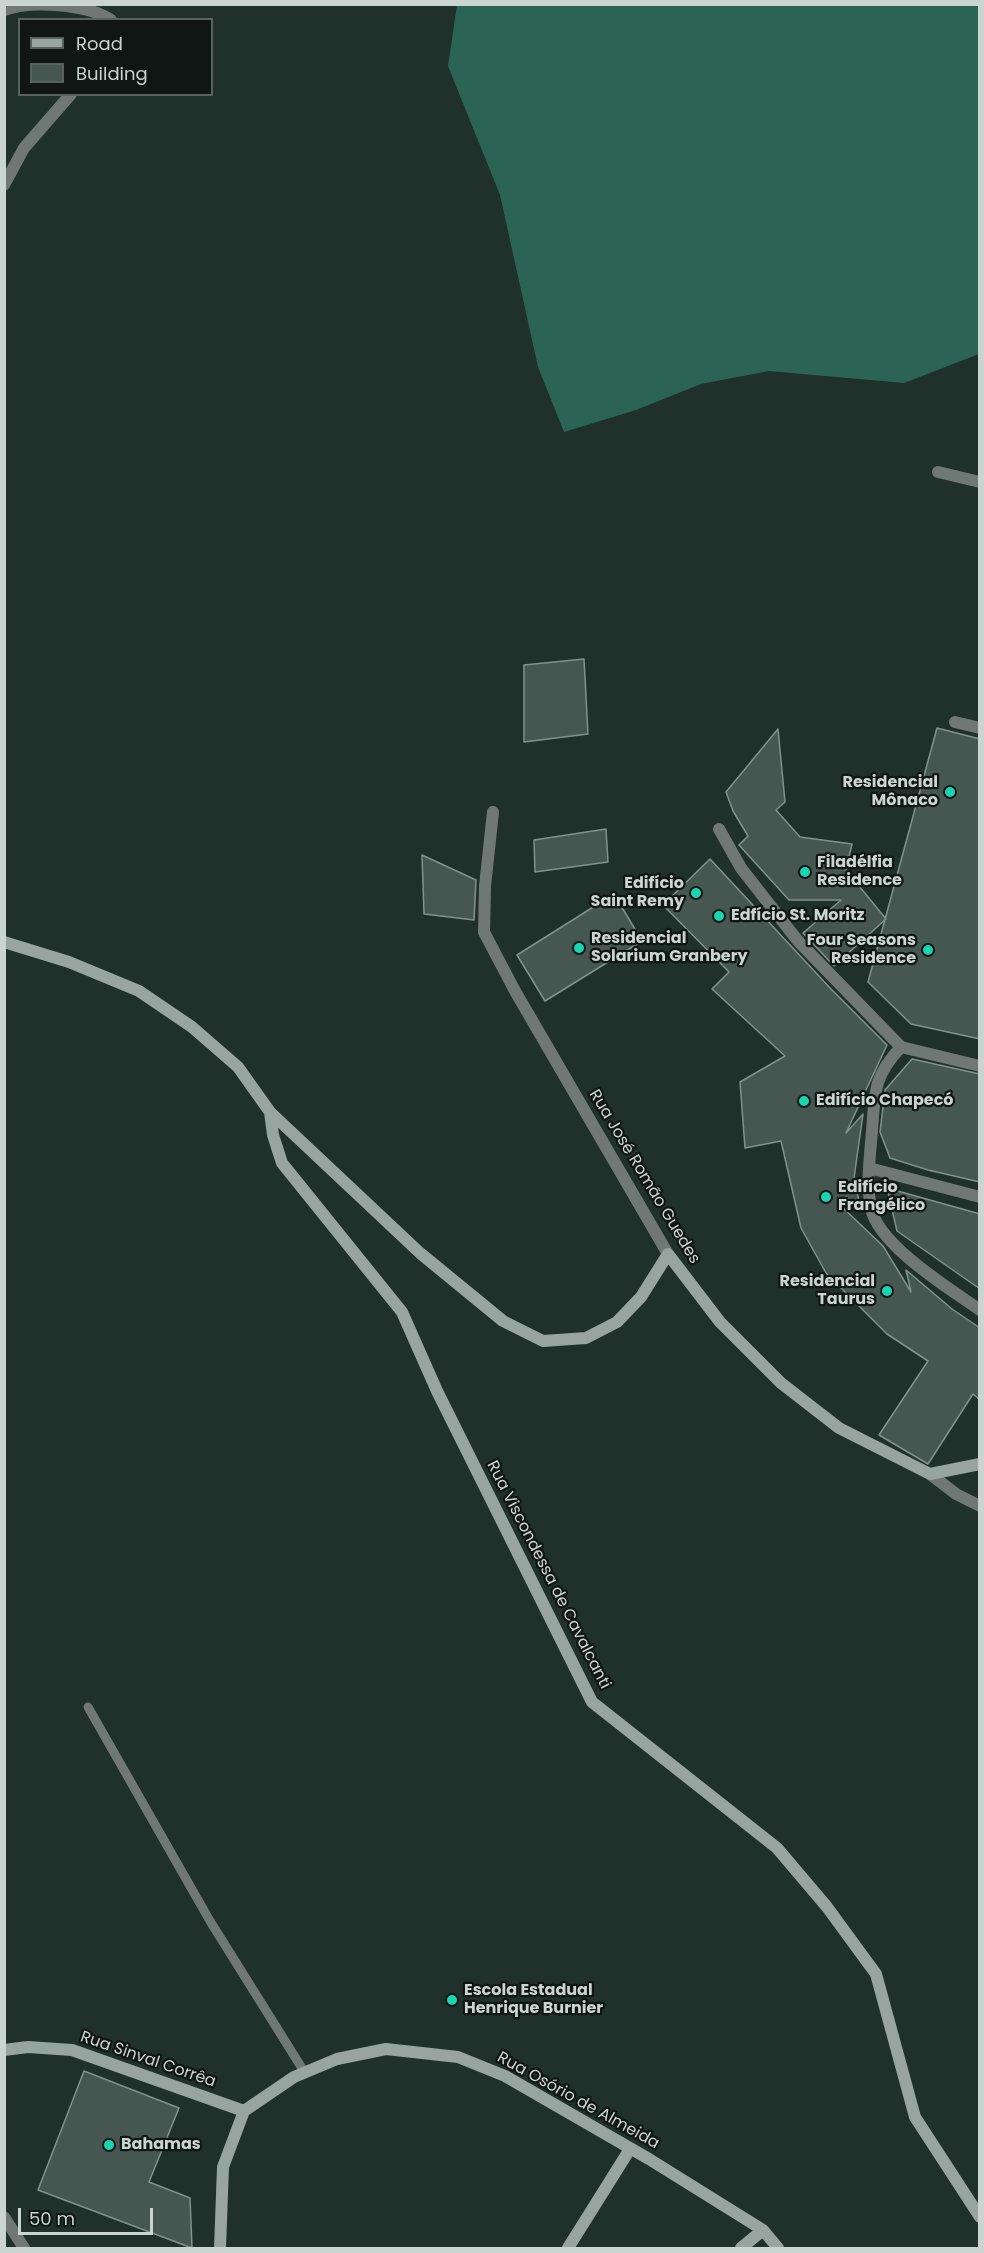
<!DOCTYPE html>
<html>
<head>
<meta charset="utf-8">
<style>
  body { margin:0 }
  #map { position:relative; width:984px; height:2253px; overflow:hidden; background:#20302b; font-family:Poppins,sans-serif }
  canvas { display:block }
  .frame { position:absolute; inset:0; border:6px solid #cad4d0; pointer-events:none }
  .legend { position:absolute; left:18px; top:18px; width:195px; height:78px; box-sizing:border-box; background:#0f1614; border:2px solid #5a625f; margin:0; padding:8px 10px; list-style:none; font-size:18px; color:#cad4d0 }
  .legend li { display:flex; align-items:center; gap:12px; height:30px }
  .legend b { width:30px; border:2px solid #5a625f }
  .scale { position:absolute; left:18px; top:2208px; width:135px; height:27px; box-sizing:border-box; border:3px solid #cad4d0; border-top:0; padding-left:8px; font-size:18px; line-height:21px; white-space:nowrap; color:#cad4d0; -webkit-text-stroke:4px #0f1614; paint-order:stroke }
</style>
</head>
<body>
<div id="map">
<canvas width="984" height="2253"></canvas>
<div class="frame"></div>
<ul class="legend">
<li><b style="height:8px;background:#97a4a0"></b>Road</li>
<li><b style="height:16px;background:#465752"></b>Building</li>
</ul>
<div class="scale">50 m</div>
</div>
<script>
const ctx = document.querySelector('canvas').getContext('2d');
ctx.lineJoin = 'round';
function fill(path, color) { ctx.fillStyle = color; ctx.fill(path, 'evenodd'); }
function strokePath(path, color, width, dash) { ctx.strokeStyle = color; ctx.lineWidth = width; ctx.lineCap = dash ? 'butt' : 'round'; ctx.setLineDash(dash || []); ctx.stroke(path); }
function drawText(font, color, halo, rows, align = 'center') {
  ctx.font = font + ' Poppins,sans-serif'; ctx.lineWidth = 4.5; ctx.setLineDash([]); ctx.textBaseline = 'middle'; ctx.strokeStyle = halo; ctx.fillStyle = color; for (const [text, x, y, turn = 0] of rows) {
    ctx.save(); ctx.translate(x, y); ctx.rotate((+turn || 0) * Math.PI / 180); ctx.textAlign = isNaN(turn) ? turn : align; if (halo) ctx.strokeText(text, 0, 0); ctx.fillText(text, 0, 0); ctx.restore();
  }
}
fill(new Path2D(`
  M 457,5 L 979,5 L 979,354 L 904,383 L 769,371 L 701,384 L 636,410 L 564,432 L 538,367 L 500,195 L 448,66 Z`), '#2b6355');
const building = new Path2D(`
  M 584,659 L 588,734 L 524,742 L 524,665 Z
  M 937,728 L 980,739 L 980,1039 L 911,1024 L 868,982 Z
  M 778,729 L 785,802 L 776,810 L 800,837 L 852,844 L 846,870 L 886,919 L 834,966 L 803,933 L 841,900 L 789,900 L 739,845 L 748,836 L 733,811 L 726,792 Z
  M 606,829 L 608,862 L 535,872 L 534,840 Z
  M 422,855 L 476,880 L 474,920 L 424,914 Z
  M 710,859 L 831,989 L 887,1045 L 846,1133 L 863,1114 L 854,1178 L 860,1206 L 846,1197 L 840,1205 L 883,1246 L 911,1292 L 906,1270 L 952,1309 L 980,1328 L 980,1400 L 973,1394 L 928,1464 L 879,1435 L 928,1361 L 887,1334 L 826,1273 L 801,1228 L 781,1141 L 745,1148 L 740,1082 L 785,1056 L 712,989 L 729,972 L 663,905 Z
  M 614,894 L 642,941 L 545,1001 L 517,955 Z
  M 912,1059 L 980,1074 L 980,1182 L 928,1170 L 890,1158 L 880,1132 L 885,1090 Z
  M 887,1188 L 980,1214 L 980,1289 L 897,1231 Z
  M 84,2071 L 179,2108 L 149,2182 L 190,2198 L 192,2248 L 38,2190 Z`);
fill(building, '#465752');
strokePath(building, '#81938d', 1.5);
strokePath(new Path2D(`
  M 88,1707 L 210,1921 L 305,2073`), '#707876', 9);
strokePath(new Path2D(`
  M 4,10 C 31,0 87,4 111,20
  M 4,185 L 24,148 L 71,94
  M 938,472 L 980,482
  M 955,722 L 980,728
  M 493,812 L 485,886 L 484,932 L 515,991 L 668,1254
  M 719,829 L 741,868 L 798,941 L 901,1047 L 980,1066
  M 901,1047 C 873,1077 875,1092 872,1131 C 870,1156 866,1184 871,1208 C 878,1245 950,1289 980,1310
  M 869,1168 L 980,1197
  M 930,1474 L 956,1494 L 980,1506
  M 4,2217 L 24,2248`), '#707876', 12);
strokePath(new Path2D(`
  M 4,942 L 69,962 L 139,991 L 192,1027 L 238,1067 L 270,1112 L 420,1253 L 503,1321 L 543,1341 L 586,1338 L 617,1322 L 641,1297 L 668,1254 L 720,1322 L 781,1383 L 839,1428 L 930,1474 L 980,1464
  M 270,1112 L 273,1135 L 282,1163 L 402,1312 L 437,1391 L 592,1702 L 777,1848 L 827,1907 L 876,1974 L 915,2117 L 980,2217
  M 4,2050 L 28,2047 L 72,2050 L 244,2111
  M 244,2111 L 294,2077 L 337,2059 L 386,2049 L 458,2057 L 505,2076 L 649,2159 L 763,2230 L 778,2248
  M 220,2248 L 223,2167 L 244,2111
  M 568,2248 L 630,2149
  M 741,2248 L 763,2230`), '#97a4a0', 12);
for (const [x, y, r, color] of [
  [950,792,6,"#19d5b2"],
  [805,872,6,"#19d5b2"],
  [696,893,6,"#19d5b2"],
  [719,916,6,"#19d5b2"],
  [579,948,6,"#19d5b2"],
  [928,950,6,"#19d5b2"],
  [804,1101,6,"#19d5b2"],
  [826,1197,6,"#19d5b2"],
  [887,1291,6,"#19d5b2"],
  [452,2000,6,"#19d5b2"],
  [109,2145,6,"#19d5b2"]
]) { const dot = new Path2D(); dot.arc(x, y, r, 0, 2 * Math.PI); ctx.fillStyle = color; ctx.fill(dot); strokePath(dot, '#0f1614', 2); }
drawText('bold 16px', '#cad4d0', '#0f1614', [
  ["Residencial",938,783,"right"],
  ["Mônaco",938,801,"right"],
  ["Filadélfia",817,863],
  ["Residence",817,881],
  ["Edifício",684,884,"right"],
  ["Saint Remy",684,902,"right"],
  ["Edfício St. Moritz",731,916],
  ["Residencial",591,939],
  ["Solarium Granbery",591,957],
  ["Four Seasons",916,941,"right"],
  ["Residence",916,959,"right"],
  ["Edifício Chapecó",816,1101],
  ["Edifício",838,1188],
  ["Frangélico",838,1206],
  ["Residencial",875,1282,"right"],
  ["Taurus",875,1300,"right"],
  ["Escola Estadual",464,1991],
  ["Henrique Burnier",464,2009],
  ["Bahamas",121,2145]
], 'left');
drawText('16px', '#cad4d0', '#0f1614', [
  ["Rua José Romão Guedes",644,1177,59],
  ["Rua Viscondessa de Cavalcanti",548,1575,63],
  ["Rua Sinval Corrêa",148,2060,19],
  ["Rua Osório de Almeida",578,2101,29]
]);
</script>
</body>
</html>
